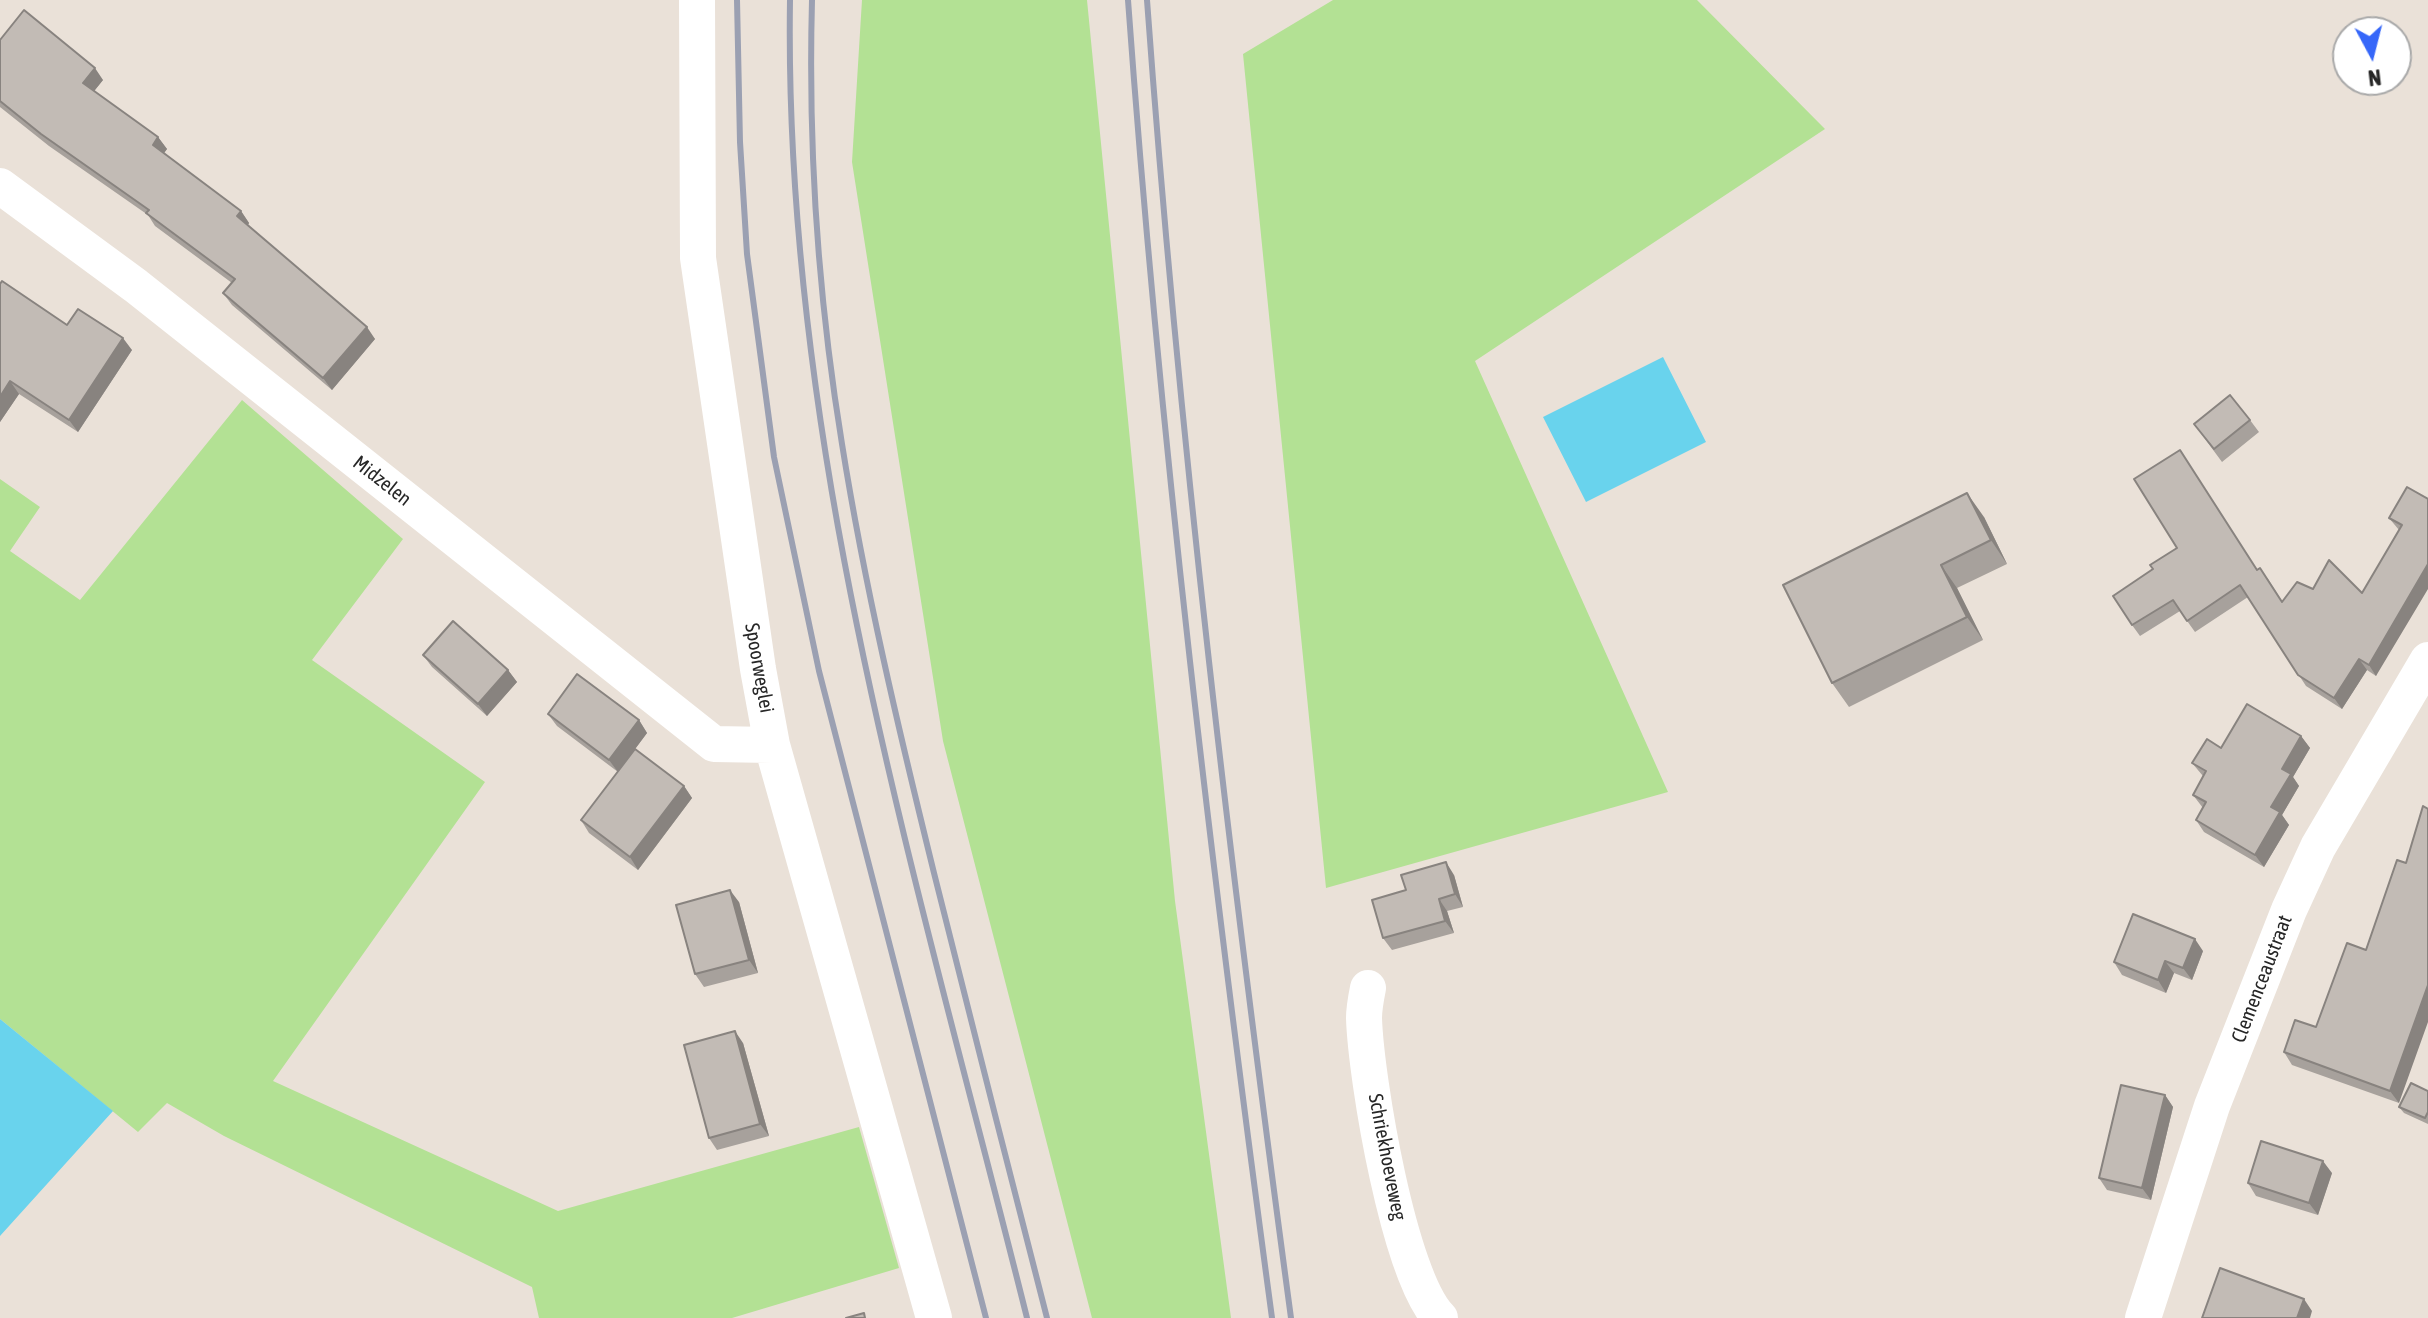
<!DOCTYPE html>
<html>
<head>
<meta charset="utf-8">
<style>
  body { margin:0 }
  #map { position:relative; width:2428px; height:1318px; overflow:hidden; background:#eae1d8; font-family:"Asap Condensed",sans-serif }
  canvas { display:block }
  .north { position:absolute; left:2332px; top:16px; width:80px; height:80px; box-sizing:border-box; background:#fff; border:2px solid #a9a9a9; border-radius:50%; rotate:173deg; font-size:22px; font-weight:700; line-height:32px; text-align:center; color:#272727 }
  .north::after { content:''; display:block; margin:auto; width:28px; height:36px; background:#3667f9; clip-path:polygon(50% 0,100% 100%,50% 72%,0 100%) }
</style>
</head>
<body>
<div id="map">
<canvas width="2428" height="1318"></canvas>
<div class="north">N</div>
</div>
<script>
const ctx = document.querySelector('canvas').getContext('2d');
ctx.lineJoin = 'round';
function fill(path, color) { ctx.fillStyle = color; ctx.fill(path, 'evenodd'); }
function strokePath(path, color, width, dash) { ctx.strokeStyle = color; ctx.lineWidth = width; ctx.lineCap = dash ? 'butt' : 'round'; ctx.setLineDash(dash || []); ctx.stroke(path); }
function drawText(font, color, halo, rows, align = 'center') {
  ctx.font = font + ' "Asap Condensed",sans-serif'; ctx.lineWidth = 8; ctx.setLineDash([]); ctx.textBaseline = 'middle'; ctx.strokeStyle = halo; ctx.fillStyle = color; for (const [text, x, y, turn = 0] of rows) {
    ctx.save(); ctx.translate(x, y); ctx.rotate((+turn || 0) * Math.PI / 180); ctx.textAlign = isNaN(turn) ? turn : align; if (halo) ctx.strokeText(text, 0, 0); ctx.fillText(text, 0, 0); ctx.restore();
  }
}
fill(new Path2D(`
  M 862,0 L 1087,0 L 1175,901 L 1231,1318 L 1092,1318 L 943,741 L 852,162 Z
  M 1333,0 L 1697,0 L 1825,129 L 1475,361 L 1668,792 L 1326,888 L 1243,54 Z
  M 242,400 L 403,539 L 312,660 L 485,782 L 273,1081 L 558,1211 L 859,1127 L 899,1268 L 732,1318 L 539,1318 L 532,1287 L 224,1136 L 167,1103 L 138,1132 L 0,1019 L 0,479 L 40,507 L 10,551 L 80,600 Z`), '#b3e194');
fill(new Path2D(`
  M 1663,357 L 1706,442 L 1586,502 L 1543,417 Z
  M 0,1019 L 113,1111 L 0,1236 Z`), '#69d3ed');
strokePath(new Path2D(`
  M 697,0 L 698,258 L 758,669 L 772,745 L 934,1318
  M 0,186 L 136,286 L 714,744 L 772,745
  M 1368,988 C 1366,998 1364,1008 1364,1018 C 1366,1079 1399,1277 1440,1318
  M 2143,1318 L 2212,1106 L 2289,910 L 2318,847 L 2428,660`), '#fff', 36);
strokePath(new Path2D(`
  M 737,0 L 740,142 L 747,254 L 774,457 L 819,671 L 986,1318
  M 790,0 C 783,451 919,885 1027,1318
  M 812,0 C 808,148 818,297 842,444 C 865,588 899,731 934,873 C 971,1021 1009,1170 1047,1318
  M 1128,0 C 1160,442 1213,879 1272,1318
  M 1147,0 C 1179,441 1232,880 1291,1318`), '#9ba0b2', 6);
fill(new Path2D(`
  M 0,40 L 103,80 L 94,91 L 158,137 L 167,149 L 164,153 L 241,211 L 249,223 L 248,225 L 375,339 L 332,390 L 232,305 L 223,293 L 232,283 L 155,226 L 148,215 L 49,146 L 0,107 Z
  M 2,281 L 67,325 L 132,350 L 78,432 L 19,394 L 0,422 Z
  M 2250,420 L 2259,432 L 2222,462 L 2194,424 Z
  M 2428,499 L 2376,676 L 2367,670 L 2342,709 L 2306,686 L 2248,597 L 2195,632 L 2180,611 L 2140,636 L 2132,625 L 2153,569 L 2258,569 L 2268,579 L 2282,601 L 2313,589 L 2362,593 L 2399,530 L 2389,518 Z
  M 1984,517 L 2007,564 L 1957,588 L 1983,640 L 1849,707 L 1832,683 Z
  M 423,655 L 508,670 L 517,682 L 487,716 L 432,667 Z
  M 548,714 L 639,720 L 647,733 L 635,749 L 684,786 L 692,798 L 638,870 L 589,833 L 581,820 L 618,772 L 557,726 Z
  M 2301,736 L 2310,748 L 2293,777 L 2299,786 L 2282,815 L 2289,825 L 2264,867 L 2204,832 L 2196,820 L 2203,808 L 2193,795 L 2203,776 L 2192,763 L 2221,748 Z
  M 2406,863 L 2399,1103 L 2292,1065 L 2284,1052 L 2316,1027 L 2366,950 Z
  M 1454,875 L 1463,907 L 1447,911 L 1454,933 L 1392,950 L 1383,938 Z
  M 739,902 L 758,973 L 704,987 L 695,974 Z
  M 2203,951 L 2192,980 L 2174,973 L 2166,993 L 2122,975 L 2114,962 Z
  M 743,1043 L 769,1136 L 717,1150 L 709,1138 Z
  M 2428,1091 L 2428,1124 L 2404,1113 L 2399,1107 Z
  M 2165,1095 L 2173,1107 L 2151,1200 L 2107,1190 L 2099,1178 Z
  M 2332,1173 L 2318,1215 L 2256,1196 L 2248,1183 Z`), '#a7a19c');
fill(new Path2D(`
  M 95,68 L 103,80 L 91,95 L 83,83 Z
  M 158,137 L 167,149 L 161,157 L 153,145 Z
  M 241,211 L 249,223 L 246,228 L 237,216 Z
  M 367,327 L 375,339 L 332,390 L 323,378 Z
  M 123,338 L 132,350 L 78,432 L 69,420 Z
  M 10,381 L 19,394 L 0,422 L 0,397 Z
  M 1967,493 L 1984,517 L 2007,564 L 1991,540 Z
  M 2428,564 L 2428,589 L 2376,676 L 2369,665 Z
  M 1941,565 L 1957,588 L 1983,640 L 1967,617 Z
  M 2359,659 L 2367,670 L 2342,709 L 2334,698 Z
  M 508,670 L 517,682 L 487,716 L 478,704 Z
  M 639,720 L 647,733 L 618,772 L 609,760 Z
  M 2301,736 L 2310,748 L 2293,777 L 2299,786 L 2282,815 L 2289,825 L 2264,867 L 2255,855 L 2271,807 L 2282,769 Z
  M 684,786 L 692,798 L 638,870 L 630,857 Z
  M 1446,862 L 1454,875 L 1463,907 L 1455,894 Z
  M 730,890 L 739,902 L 758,973 L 749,960 Z
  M 1439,899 L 1447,911 L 1454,933 L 1445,921 Z
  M 2195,939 L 2203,951 L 2192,980 L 2183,968 Z
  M 2165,961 L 2174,973 L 2166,993 L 2158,980 Z
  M 2428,985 L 2428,1022 L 2399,1103 L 2390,1091 Z
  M 735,1031 L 743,1043 L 769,1136 L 760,1124 Z
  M 2165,1095 L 2173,1107 L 2151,1200 L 2142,1188 Z
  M 2323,1161 L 2332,1173 L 2318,1215 L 2309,1203 Z
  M 2304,1299 L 2312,1311 L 2310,1318 L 2297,1318 Z`), '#88837f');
const building = new Path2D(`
  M 24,10 L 95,68 L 83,83 L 158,137 L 153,145 L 241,211 L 237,216 L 367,327 L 323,378 L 223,293 L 235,279 L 146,213 L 149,210 L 41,134 L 0,101 L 0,40 Z
  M 2,281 L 67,325 L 78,309 L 123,338 L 69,420 L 10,381 L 0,397 L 0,284 Z
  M 2230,395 L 2250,420 L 2214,449 L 2194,424 Z
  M 2180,450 L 2257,570 L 2260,568 L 2282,602 L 2297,582 L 2313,589 L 2329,560 L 2362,593 L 2402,525 L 2389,518 L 2407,487 L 2428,499 L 2428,564 L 2369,665 L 2359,659 L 2334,698 L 2298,675 L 2240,585 L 2187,621 L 2173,600 L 2132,625 L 2113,596 L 2153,569 L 2150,565 L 2177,548 L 2134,479 Z
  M 1967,493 L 1991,540 L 1941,565 L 1967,617 L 1832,683 L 1783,585 Z
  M 453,621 L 508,670 L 478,704 L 423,655 Z
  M 577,674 L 639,720 L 609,760 L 548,714 Z
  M 2247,704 L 2301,736 L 2282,769 L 2291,774 L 2271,807 L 2280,812 L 2255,855 L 2196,820 L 2206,802 L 2193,795 L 2206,771 L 2192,763 L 2207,739 L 2221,748 Z
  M 635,749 L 684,786 L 630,857 L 581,820 Z
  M 2423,806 L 2428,809 L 2428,985 L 2390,1091 L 2284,1052 L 2295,1020 L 2316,1027 L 2347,943 L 2366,950 L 2397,860 L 2406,863 Z
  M 1446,862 L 1455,894 L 1439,899 L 1445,921 L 1383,938 L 1372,900 L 1406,890 L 1401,875 Z
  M 730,890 L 749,960 L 695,974 L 676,905 Z
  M 2133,914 L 2195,939 L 2183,968 L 2165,961 L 2158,980 L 2114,962 Z
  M 735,1031 L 760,1124 L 709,1138 L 684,1045 Z
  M 2411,1083 L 2428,1091 L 2428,1112 L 2425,1118 L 2399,1107 Z
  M 2121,1085 L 2165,1095 L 2142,1188 L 2099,1178 Z
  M 2261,1141 L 2323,1161 L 2309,1203 L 2248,1183 Z
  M 2220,1268 L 2304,1299 L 2297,1318 L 2202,1318 Z
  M 864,1313 L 865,1318 L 846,1318 Z`);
fill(building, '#c2bbb5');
strokePath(building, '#88837f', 2);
drawText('20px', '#272727', '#fff', [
  ["Midzelen",382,481,38],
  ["Spoorweglei",759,668,80],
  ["Clemenceaustraat",2262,979,-69],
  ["Schriekhoeveweg",1387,1157,79]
]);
</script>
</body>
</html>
